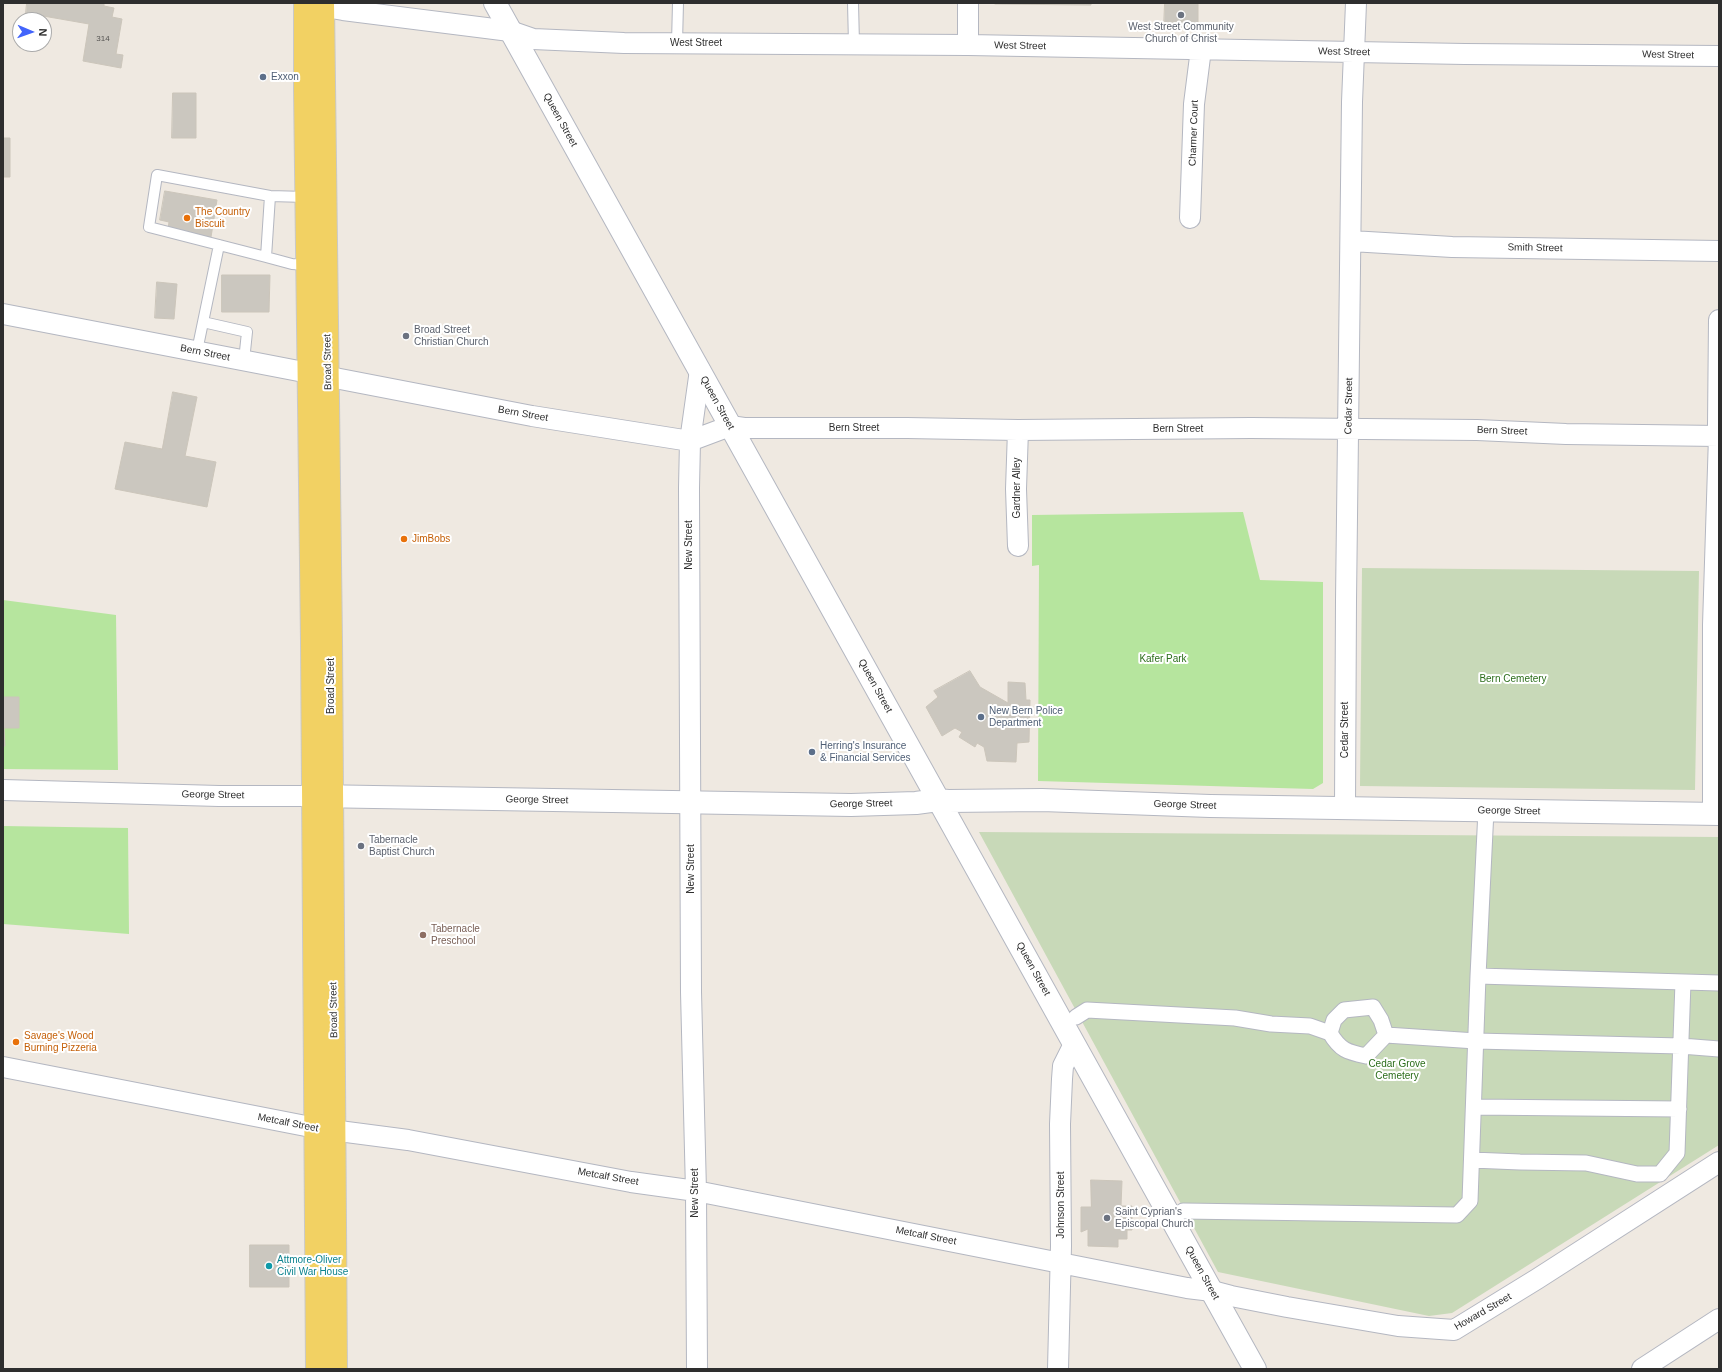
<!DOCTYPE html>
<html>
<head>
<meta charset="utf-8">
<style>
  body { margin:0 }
  #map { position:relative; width:1722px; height:1372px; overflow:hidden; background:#efe9e1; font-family:Helvetica,sans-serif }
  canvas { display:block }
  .frame { position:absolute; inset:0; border:4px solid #2e2e2e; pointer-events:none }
  .north { position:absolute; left:12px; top:12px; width:40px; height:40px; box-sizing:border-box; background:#fff; border:1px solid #ababab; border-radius:50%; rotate:92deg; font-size:11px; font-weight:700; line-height:16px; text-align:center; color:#2e2e2e }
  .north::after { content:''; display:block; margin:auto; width:14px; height:18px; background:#4264fb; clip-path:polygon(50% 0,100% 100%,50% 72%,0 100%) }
</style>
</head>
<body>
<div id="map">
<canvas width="1722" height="1372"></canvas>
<div class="frame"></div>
<div class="north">N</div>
</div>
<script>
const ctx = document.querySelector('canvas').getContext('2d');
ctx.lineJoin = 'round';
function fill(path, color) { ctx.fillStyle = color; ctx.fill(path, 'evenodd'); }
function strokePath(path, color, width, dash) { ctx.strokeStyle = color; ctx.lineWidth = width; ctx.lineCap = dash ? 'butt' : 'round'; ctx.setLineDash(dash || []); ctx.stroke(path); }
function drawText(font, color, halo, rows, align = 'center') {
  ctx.font = font + ' Helvetica,sans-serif'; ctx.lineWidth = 4; ctx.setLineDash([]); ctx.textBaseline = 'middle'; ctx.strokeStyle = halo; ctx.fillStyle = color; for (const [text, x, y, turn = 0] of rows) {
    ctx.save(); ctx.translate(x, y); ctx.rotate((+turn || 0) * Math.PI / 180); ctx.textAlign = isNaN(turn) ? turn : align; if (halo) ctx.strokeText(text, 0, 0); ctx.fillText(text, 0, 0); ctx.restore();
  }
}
fill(new Path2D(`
  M 1243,512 L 1260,580 L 1323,582 L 1323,783 L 1313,789 L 1038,781 L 1039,565 L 1032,566 L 1032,515 Z
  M 3,600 L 116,615 L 118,770 L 3,769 Z
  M 3,826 L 128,828 L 129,934 L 3,924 Z`), '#b6e59e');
fill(new Path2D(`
  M 1362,568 L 1699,571 L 1695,790 L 1360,786 Z
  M 979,832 L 1719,837 L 1719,1145 L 1452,1313 L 1429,1316 L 1218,1272 Z`), '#c8d9b8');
const building = new Path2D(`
  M 27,3 L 104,3 L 104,6 L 114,8 L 112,17 L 122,19 L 116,54 L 123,55 L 121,68 L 83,61 L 89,24 L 26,13 Z
  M 995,3 L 1091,3 L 1091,5 L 995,4 Z
  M 1165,3 L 1198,3 L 1198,28 L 1164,27 Z
  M 173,93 L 196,93 L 196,138 L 172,138 Z
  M 3,138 L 10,138 L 10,177 L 3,177 Z
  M 165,191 L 217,200 L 211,237 L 168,229 L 169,222 L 160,220 Z
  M 222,275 L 270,275 L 269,312 L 222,312 Z
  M 157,282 L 177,284 L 174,319 L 155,318 Z
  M 173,392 L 197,397 L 185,456 L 216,462 L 207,507 L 115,489 L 125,442 L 162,449 Z
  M 970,671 L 980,687 L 1008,703 L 1008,682 L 1025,683 L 1026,700 L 1030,700 L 1029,742 L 1017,743 L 1016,762 L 987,761 L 984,747 L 977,743 L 975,747 L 959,737 L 962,732 L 955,728 L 942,736 L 926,707 L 938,697 L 934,691 Z
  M 3,697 L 19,697 L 19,728 L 4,728 L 5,746 L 3,746 Z
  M 1091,1180 L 1122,1181 L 1121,1206 L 1132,1206 L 1132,1230 L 1127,1230 L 1127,1239 L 1118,1239 L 1118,1247 L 1088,1246 L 1088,1229 L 1081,1232 L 1081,1207 L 1091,1207 Z
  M 250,1245 L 289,1245 L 289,1287 L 250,1287 Z`);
fill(building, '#cbc7bf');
strokePath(building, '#cbc5ba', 1);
const service = new Path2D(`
  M 853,3 L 854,44
  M 677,43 L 678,3
  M 270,196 L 266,257 L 149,227 L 157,175 L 270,196 L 306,197
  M 266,257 L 292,264 L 307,265
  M 203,322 L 247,332 L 244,361
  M 197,351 L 219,245`);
const pedestrian = new Path2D(`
  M 1486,810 L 1478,976 L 1719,983
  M 1076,1017 L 1087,1010 L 1235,1018 L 1271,1024 L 1310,1026 L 1330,1033
  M 1386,1035 L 1366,1056 C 1347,1052 1340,1050 1330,1033 L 1334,1020 L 1344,1010 L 1373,1007 L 1381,1020 L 1386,1035 L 1476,1041 L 1681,1046 L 1719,1049
  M 1474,1107 L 1679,1109
  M 1472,1160 L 1520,1162 L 1586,1163 L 1637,1174 L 1660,1174 L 1677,1153 L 1683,982
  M 1183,1211 L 1457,1215 L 1470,1201 L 1478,976`);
const minor = new Path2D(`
  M 968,3 L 968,45
  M 308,4 L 343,10 L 510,31 L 533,39 L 624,43 L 968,45 L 1465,54 L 1719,56
  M 1190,218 L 1194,104 L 1201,49
  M 1351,241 L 1452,247 L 1719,251
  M 3,314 L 532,416 L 690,441 L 730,426 L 744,428 L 907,428 L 1018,430 L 1251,428 L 1477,430 L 1566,434 L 1719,436
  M 1018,546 L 1016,489 L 1018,430
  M 3,790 L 219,796 L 313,796
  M 1345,808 L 1346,600 L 1352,102 L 1356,3
  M 1713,814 L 1713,625 L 1719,436 L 1718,424 L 1719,320
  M 3,1067 L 316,1128 L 408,1140 L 631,1182 L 696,1191 L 1187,1288 L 1212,1291 L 1231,1296 L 1287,1307 L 1398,1326 L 1454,1330 L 1537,1279 L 1719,1162
  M 697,1369 L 696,1191 L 691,992 L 689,488 L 690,441 L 700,370
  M 1058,1369 L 1061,1246 L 1060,1124 L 1062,1079 L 1063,1066 L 1074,1044
  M 1642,1369 L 1719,1319`);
const tertiary = new Path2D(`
  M 495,3 L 1255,1369
  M 314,796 L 851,805 L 916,803 L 938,800 L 948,801 L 1042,800 L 1210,806 L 1719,814`);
const primary = new Path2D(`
  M 305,3 L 305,90 L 312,641 L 317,1369
  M 323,3 L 331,641 L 336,1369`);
strokePath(service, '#b4b7c1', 12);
strokePath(pedestrian, '#b4b7c1', 17);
strokePath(minor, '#b4b7c1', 22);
strokePath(tertiary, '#b4b7c1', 24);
strokePath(primary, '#c9c9c9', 24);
strokePath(service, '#fff', 10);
strokePath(pedestrian, '#fff', 15);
strokePath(minor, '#fff', 20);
strokePath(tertiary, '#fff', 22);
strokePath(primary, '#f2d163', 22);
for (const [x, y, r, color] of [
  [1181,15,4,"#6b7280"],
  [263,77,4,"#5c6f8a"],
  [187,218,4,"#e8710a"],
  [406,336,4,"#6b7280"],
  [404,539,4,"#e8710a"],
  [981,717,4,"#5c6f8a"],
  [812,752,4,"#5c6f8a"],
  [361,846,4,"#6b7280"],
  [423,935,4,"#8d6e63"],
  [16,1042,4,"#e8710a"],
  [1107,1218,4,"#6b7280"],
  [269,1266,4,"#0f9aa8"]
]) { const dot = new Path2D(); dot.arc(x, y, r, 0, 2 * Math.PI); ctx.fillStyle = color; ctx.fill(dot); strokePath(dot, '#fff', 1.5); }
drawText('8px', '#555452', null, [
  ["314",103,39]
]);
drawText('10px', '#5b616d', '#fff', [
  ["West Street Community",1181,27,"center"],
  ["Church of Christ",1181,39,"center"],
  ["Broad Street",414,330],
  ["Christian Church",414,342],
  ["Tabernacle",369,840],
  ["Baptist Church",369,852],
  ["Saint Cyprian's",1115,1212],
  ["Episcopal Church",1115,1224]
], 'left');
drawText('10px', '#2e2e2e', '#fff', [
  ["West Street",696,43],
  ["West Street",1020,46,1],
  ["West Street",1344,52,1],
  ["West Street",1668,55,1],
  ["Queen Street",560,120,61],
  ["Charmer Court",1194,133,-88],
  ["Smith Street",1535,248,1],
  ["Bern Street",205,353,11],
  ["Broad Street",328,362,-91],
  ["Queen Street",717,403,61],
  ["Cedar Street",1349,406,-89],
  ["Bern Street",523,414,10],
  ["Bern Street",854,428],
  ["Bern Street",1178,429],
  ["Bern Street",1502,431,2],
  ["Gardner Alley",1017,488,-90],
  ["New Street",689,545,-90],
  ["Broad Street",331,686,-90],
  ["Queen Street",875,686,61],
  ["Cedar Street",1345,730,-90],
  ["George Street",213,795,1],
  ["George Street",537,800,1],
  ["George Street",861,804,-1],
  ["George Street",1185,805,2],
  ["George Street",1509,811,1],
  ["New Street",691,869,-90],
  ["Queen Street",1033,969,61],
  ["Broad Street",334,1010,-91],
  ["Metcalf Street",288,1123,11],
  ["Metcalf Street",608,1177,10],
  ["New Street",695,1193,-90],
  ["Johnson Street",1061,1205,-90],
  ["Metcalf Street",926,1236,11],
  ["Queen Street",1202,1273,61],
  ["Howard Street",1483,1312,-30]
]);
drawText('10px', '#4e5e75', '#fff', [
  ["Exxon",271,77],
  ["New Bern Police",989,711],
  ["Department",989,723],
  ["Herring's Insurance",820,746],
  ["& Financial Services",820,758]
], 'left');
drawText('10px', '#c56008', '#fff', [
  ["The Country",195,212],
  ["Biscuit",195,224],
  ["JimBobs",412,539],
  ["Savage's Wood",24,1036],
  ["Burning Pizzeria",24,1048]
], 'left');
drawText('10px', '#2c6e1b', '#fff', [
  ["Kafer Park",1163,659],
  ["Bern Cemetery",1513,679],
  ["Cedar Grove",1397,1064],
  ["Cemetery",1397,1076]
]);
drawText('10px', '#785e54', '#fff', [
  ["Tabernacle",431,929],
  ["Preschool",431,941]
], 'left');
drawText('10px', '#0d838f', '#fff', [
  ["Attmore-Oliver",277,1260],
  ["Civil War House",277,1272]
], 'left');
</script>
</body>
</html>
